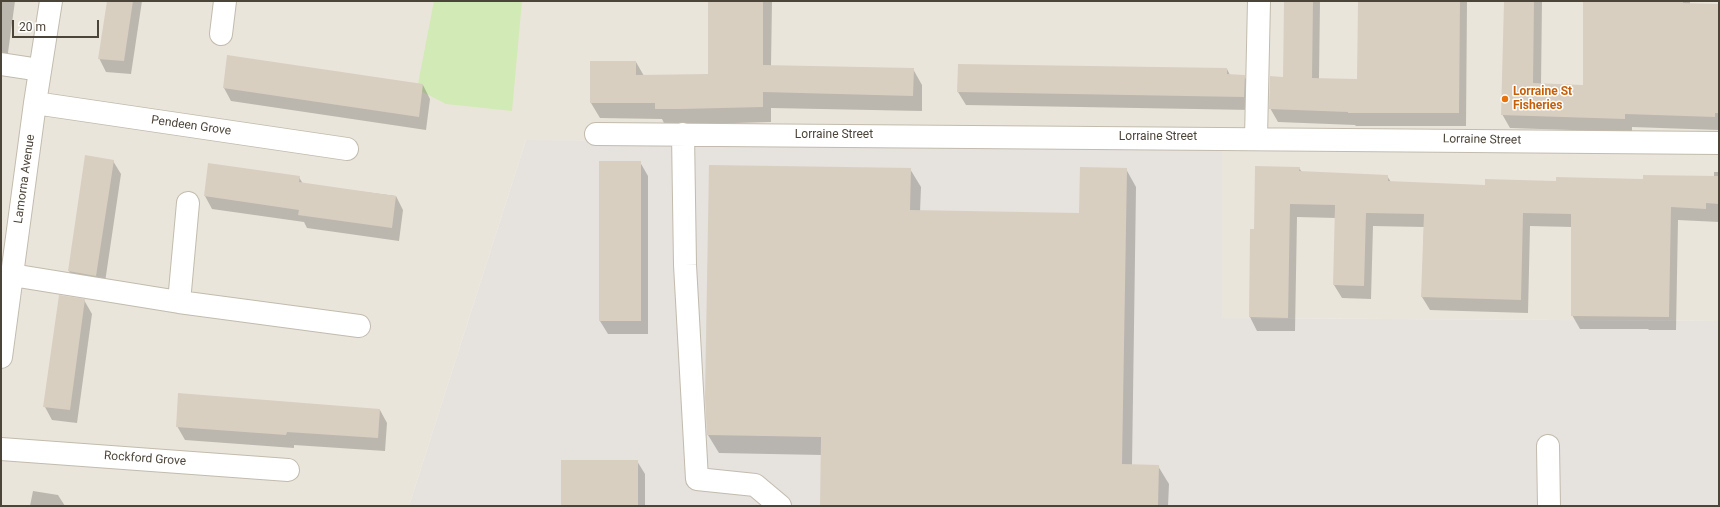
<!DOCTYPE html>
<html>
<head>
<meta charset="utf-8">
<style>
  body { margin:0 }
  #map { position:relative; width:1720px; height:507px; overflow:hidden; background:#f6f3ec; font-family:Roboto,sans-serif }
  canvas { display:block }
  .frame { position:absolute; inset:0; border:2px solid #4b4439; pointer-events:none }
  .scale { position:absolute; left:12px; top:20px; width:87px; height:18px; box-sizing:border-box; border:2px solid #4b4439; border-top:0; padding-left:5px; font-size:12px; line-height:14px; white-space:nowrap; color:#4b4439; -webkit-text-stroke:3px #fff; paint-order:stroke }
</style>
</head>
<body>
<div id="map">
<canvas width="1720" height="507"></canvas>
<div class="frame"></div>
<div class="scale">20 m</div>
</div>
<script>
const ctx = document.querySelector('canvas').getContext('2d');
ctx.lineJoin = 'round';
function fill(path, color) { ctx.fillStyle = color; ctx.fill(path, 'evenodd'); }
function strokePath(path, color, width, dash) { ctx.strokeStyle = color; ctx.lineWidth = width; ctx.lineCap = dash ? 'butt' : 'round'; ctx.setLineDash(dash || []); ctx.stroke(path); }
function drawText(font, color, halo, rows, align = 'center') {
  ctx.font = font + ' Roboto,sans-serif'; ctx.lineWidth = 3; ctx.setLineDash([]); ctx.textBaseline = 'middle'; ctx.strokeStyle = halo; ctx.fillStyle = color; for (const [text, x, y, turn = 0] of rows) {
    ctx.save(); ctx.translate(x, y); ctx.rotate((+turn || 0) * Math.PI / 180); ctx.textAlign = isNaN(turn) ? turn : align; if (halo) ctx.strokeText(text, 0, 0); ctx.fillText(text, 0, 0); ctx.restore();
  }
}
fill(new Path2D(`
  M 1,1 L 1719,1 L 1719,321 L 1222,318 L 1222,143 L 526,140 L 409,506 L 1,506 Z`), '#eae5da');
fill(new Path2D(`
  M 526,140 L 1222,143 L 1222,318 L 1719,321 L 1719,506 L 409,506 Z`), '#e6e2dd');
fill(new Path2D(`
  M 434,1 L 522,1 L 512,111 L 446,104 L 417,89 Z`), '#d2eab5');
fill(new Path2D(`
  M 1,1 L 15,1 L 7,60 L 1,60 Z
  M 108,1 L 142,1 L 131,74 L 106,72 L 99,58 Z
  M 709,1 L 772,1 L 771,66 L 913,69 L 922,85 L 922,111 L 771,108 L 771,122 L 665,125 L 662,119 L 600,118 L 591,103 L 636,62 L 644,76 L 709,75 Z
  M 1284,1 L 1320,1 L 1319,79 L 1358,80 L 1359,1 L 1467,1 L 1466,126 L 1356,126 L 1355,125 L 1278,122 L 1270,108 L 1284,78 Z
  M 1505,1 L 1542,1 L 1541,85 L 1584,86 L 1584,1 L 1690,1 L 1689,80 L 1719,81 L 1719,130 L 1632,127 L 1632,132 L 1510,128 L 1502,114 Z
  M 1227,69 L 1230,75 L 1244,76 L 1252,89 L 1252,110 L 966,105 L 958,92 Z
  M 423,85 L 430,99 L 426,130 L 231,101 L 224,88 Z
  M 86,156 L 113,161 L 121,174 L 104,289 L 77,285 L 69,271 Z
  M 640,162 L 648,176 L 648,334 L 608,334 L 600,321 Z
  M 1299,168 L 1302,172 L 1387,176 L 1391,182 L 1486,186 L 1557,182 L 1714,177 L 1714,172 L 1719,172 L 1719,222 L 1678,220 L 1676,330 L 1649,330 L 1648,329 L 1580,329 L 1572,315 L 1572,227 L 1530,226 L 1528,313 L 1430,310 L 1422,297 L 1424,227 L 1373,226 L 1371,299 L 1342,298 L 1334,285 L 1336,218 L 1297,217 L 1295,331 L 1257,331 L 1250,317 L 1251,230 L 1255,230 Z
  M 910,169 L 921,187 L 920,212 L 1080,215 L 1126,169 L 1136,187 L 1132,465 L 1158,466 L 1169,484 L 1168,506 L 821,506 L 822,455 L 719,453 L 708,435 L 706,397 Z
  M 299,177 L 303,184 L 396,196 L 403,210 L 399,241 L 307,228 L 304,222 L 212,209 L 205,196 Z
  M 84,300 L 92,314 L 77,423 L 52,420 L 45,407 Z
  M 380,410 L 387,423 L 385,451 L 294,445 L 294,448 L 185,440 L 177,426 Z
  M 637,461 L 645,474 L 645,506 L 562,506 Z
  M 33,491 L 58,495 L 65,506 L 30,506 Z`), '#0003');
fill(new Path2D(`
  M 107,1 L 133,1 L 124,61 L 98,59 Z
  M 708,1 L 763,1 L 763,65 L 914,68 L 913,96 L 763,92 L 763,107 L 680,109 L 655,109 L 655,103 L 590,103 L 590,61 L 636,61 L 636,75 L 708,74 Z
  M 1284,1 L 1313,1 L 1312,78 L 1357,79 L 1358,1 L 1460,1 L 1459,113 L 1348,113 L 1348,112 L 1269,109 L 1270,76 L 1283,77 Z
  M 1504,1 L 1534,1 L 1533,83 L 1583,85 L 1583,1 L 1683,1 L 1683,3 L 1719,4 L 1719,113 L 1715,113 L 1715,117 L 1625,114 L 1625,119 L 1501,115 Z
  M 227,55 L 423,84 L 419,117 L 223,88 Z
  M 958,64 L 1227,68 L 1227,74 L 1245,75 L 1244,97 L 957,92 Z
  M 85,155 L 114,160 L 96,276 L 68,271 Z
  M 599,161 L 641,161 L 641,321 L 599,321 Z
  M 208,163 L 300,176 L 299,182 L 396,196 L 392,228 L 298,215 L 299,210 L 204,196 Z
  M 709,165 L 911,168 L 910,210 L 1079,213 L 1080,167 L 1127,168 L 1122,464 L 1159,465 L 1158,506 L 820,506 L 821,437 L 707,435 L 705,397 Z
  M 1255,166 L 1300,167 L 1299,171 L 1388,175 L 1388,181 L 1485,185 L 1485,179 L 1556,181 L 1556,177 L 1643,179 L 1643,175 L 1719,176 L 1719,204 L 1706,203 L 1706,209 L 1671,207 L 1669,317 L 1571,316 L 1571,214 L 1523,213 L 1521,300 L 1421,297 L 1424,214 L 1366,213 L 1364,286 L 1333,285 L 1335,205 L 1290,204 L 1288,318 L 1249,317 L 1250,229 L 1254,229 Z
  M 59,295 L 85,299 L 70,410 L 43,407 Z
  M 178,393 L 380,409 L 378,438 L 287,432 L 286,435 L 176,427 Z
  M 561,460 L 638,460 L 638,506 L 561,506 Z`), '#d8cfc1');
const minor = new Path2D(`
  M 221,34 L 225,1
  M 1,64 L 40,70
  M 35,103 L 347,149
  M 596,134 L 1719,143
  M 683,134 L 685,265 L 697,479 L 755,485 L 780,506
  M 1256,138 L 1259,1
  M 12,275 L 179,302 L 359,326
  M 179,302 L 188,203
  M 1,357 L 35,103 L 51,1
  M 1548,446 L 1549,506
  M 1,449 L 288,470`);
strokePath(minor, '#c2bbae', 24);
strokePath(minor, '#fff', 22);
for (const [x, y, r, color] of [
  [1505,99,4,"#e8710a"]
]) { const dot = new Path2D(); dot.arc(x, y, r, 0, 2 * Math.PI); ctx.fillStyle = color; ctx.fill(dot); strokePath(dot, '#fff', 1.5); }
drawText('bold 12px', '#c56008', '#fff', [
  ["Lorraine St",1513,92],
  ["Fisheries",1513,106]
], 'left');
drawText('12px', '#4b4439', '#fff', [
  ["Pendeen Grove",191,126,8],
  ["Lorraine Street",834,135],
  ["Lorraine Street",1158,137],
  ["Lorraine Street",1482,140,1],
  ["Lamorna Avenue",25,179,-82],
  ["Rockford Grove",145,459,4]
]);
</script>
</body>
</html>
